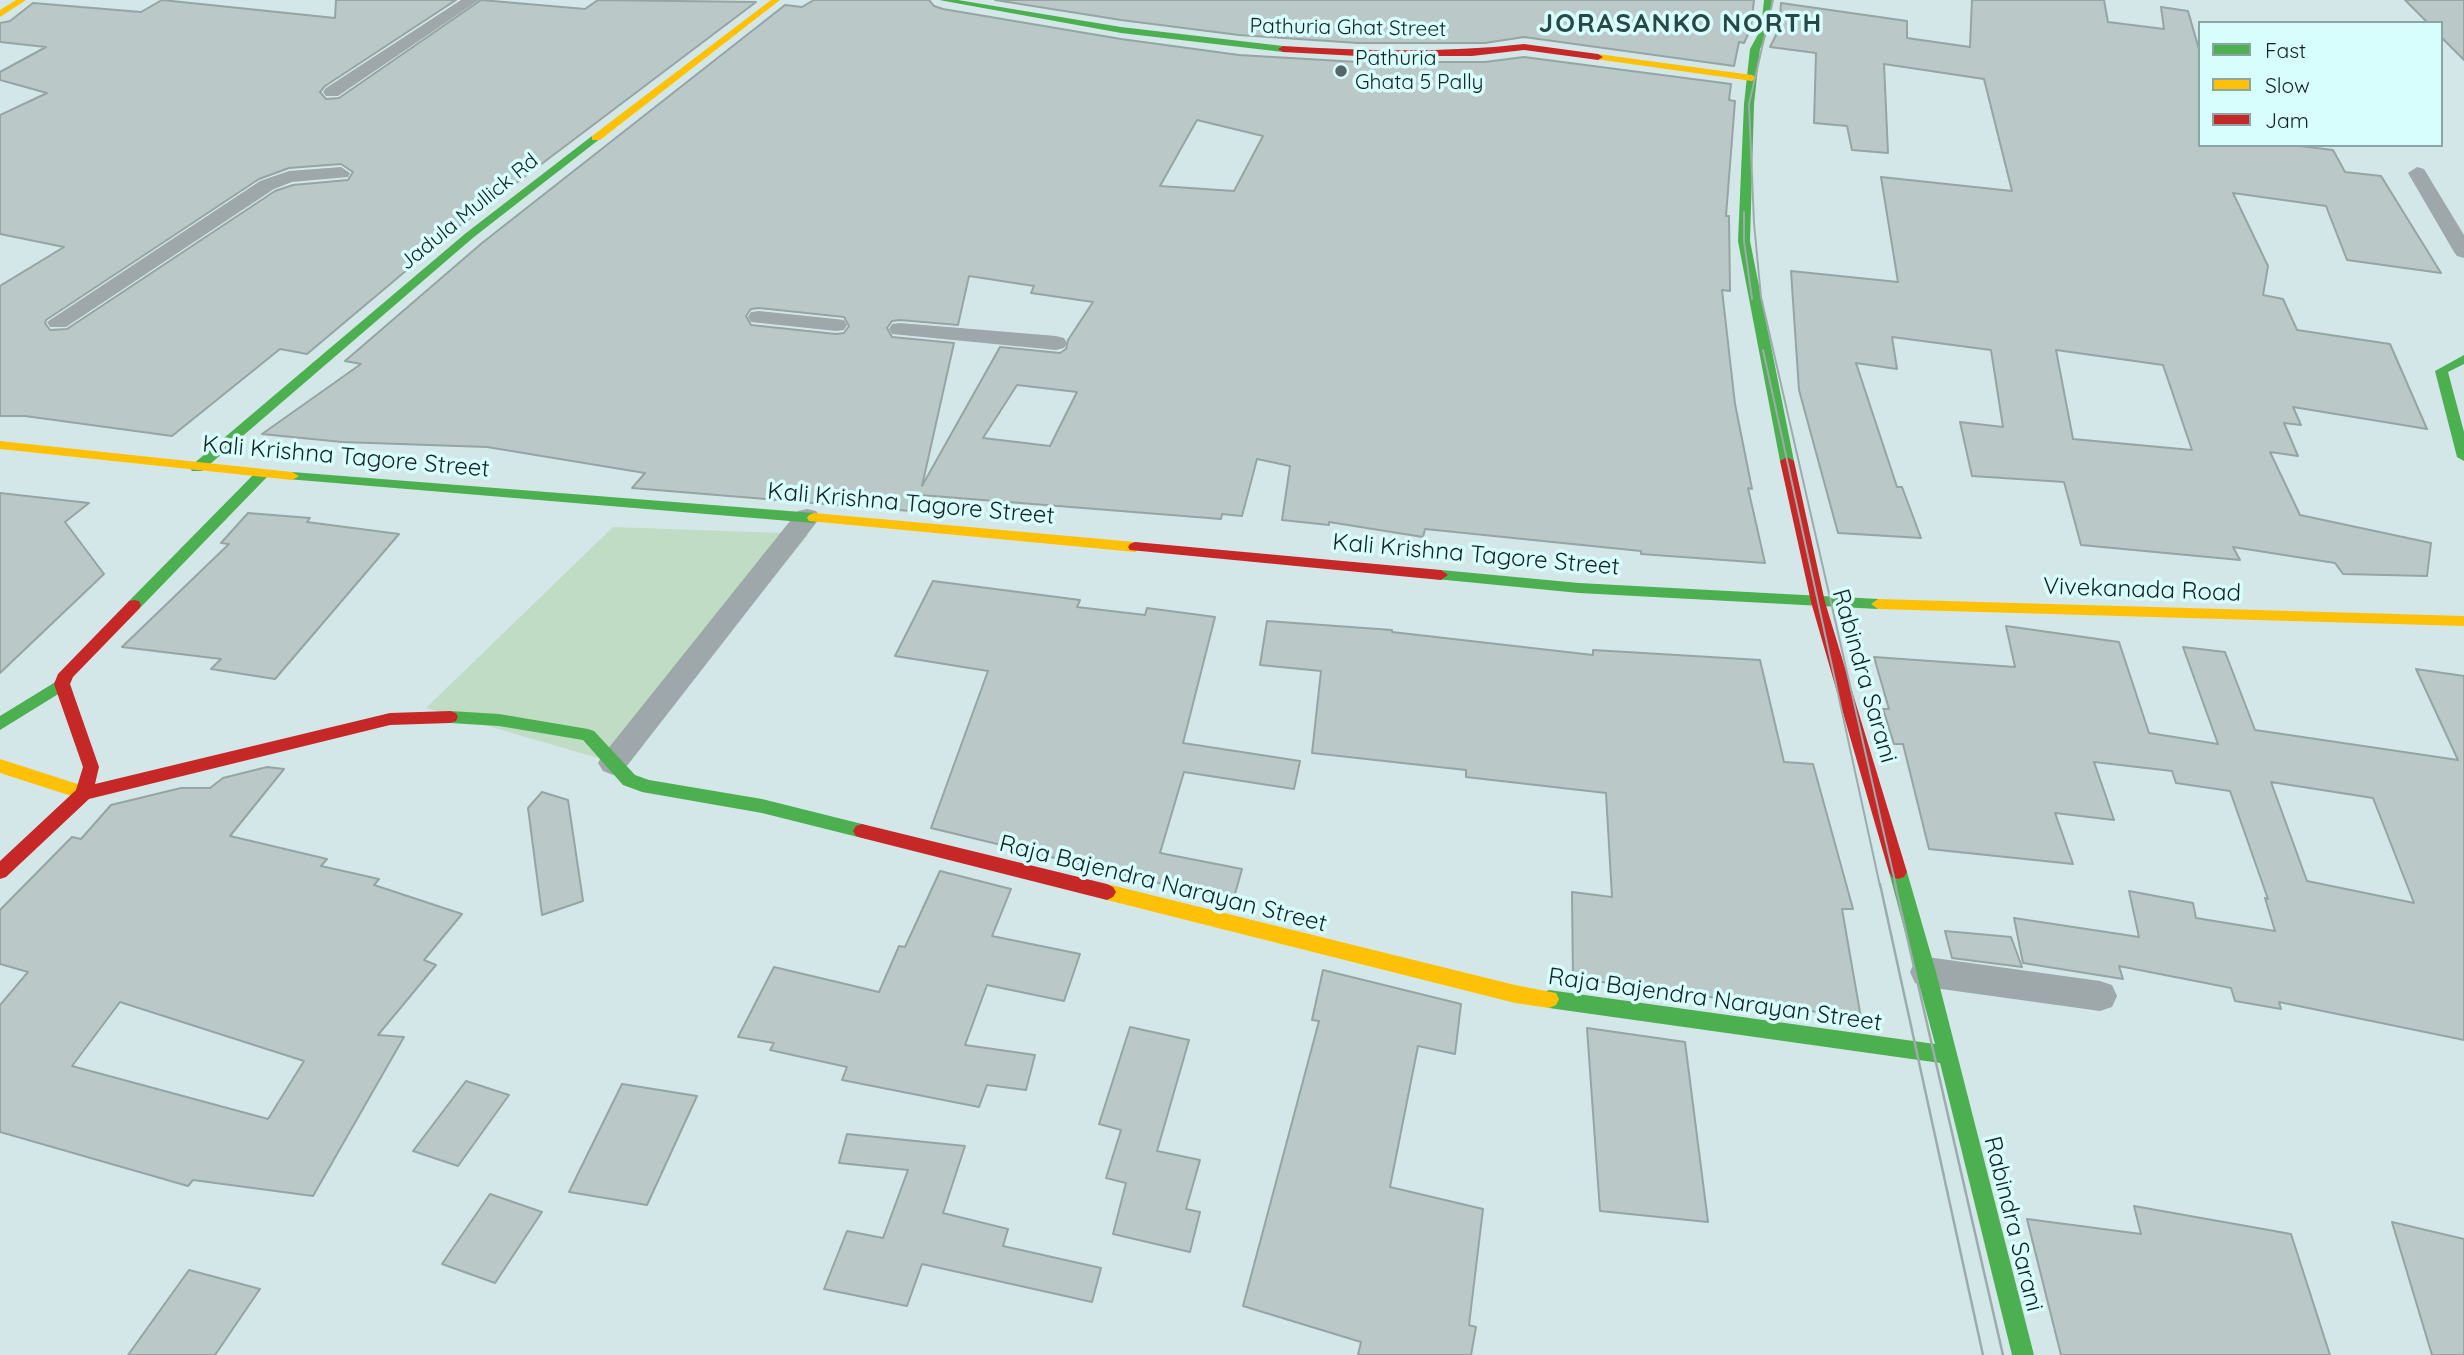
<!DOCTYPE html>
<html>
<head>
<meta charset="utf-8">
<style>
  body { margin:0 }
  #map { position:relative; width:2464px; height:1355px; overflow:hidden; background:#d3e7e8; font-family:Quicksand,sans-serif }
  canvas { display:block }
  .legend { position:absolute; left:2198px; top:21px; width:245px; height:126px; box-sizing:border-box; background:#d8fdfd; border:2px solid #8aa5a5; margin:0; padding:9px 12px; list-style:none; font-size:21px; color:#142222 }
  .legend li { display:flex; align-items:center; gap:14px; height:35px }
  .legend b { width:35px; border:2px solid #8aa5a5 }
</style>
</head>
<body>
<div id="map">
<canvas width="2464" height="1355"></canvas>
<ul class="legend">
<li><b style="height:9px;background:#4caf50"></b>Fast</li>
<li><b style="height:9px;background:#ffc107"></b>Slow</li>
<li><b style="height:9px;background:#c62828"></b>Jam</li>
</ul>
</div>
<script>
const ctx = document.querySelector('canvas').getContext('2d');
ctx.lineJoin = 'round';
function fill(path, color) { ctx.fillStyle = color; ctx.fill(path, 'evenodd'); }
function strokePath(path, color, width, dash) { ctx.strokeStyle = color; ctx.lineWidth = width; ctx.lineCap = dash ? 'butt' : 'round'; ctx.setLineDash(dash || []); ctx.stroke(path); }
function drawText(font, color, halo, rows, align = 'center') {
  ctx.font = font + ' Quicksand,sans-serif'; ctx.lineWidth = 7; ctx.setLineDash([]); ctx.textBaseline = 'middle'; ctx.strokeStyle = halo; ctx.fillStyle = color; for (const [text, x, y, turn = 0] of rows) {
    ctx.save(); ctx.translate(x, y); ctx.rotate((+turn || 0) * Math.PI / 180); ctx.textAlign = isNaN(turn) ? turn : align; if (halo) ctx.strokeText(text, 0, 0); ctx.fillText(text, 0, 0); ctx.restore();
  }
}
fill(new Path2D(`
  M 613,527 L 809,534 L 622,765 L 426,708 Z`), '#c1dcc5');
const building = new Path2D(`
  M 162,0 L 335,18 L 336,0 L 456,0 L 325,86 L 320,92 L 326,99 L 339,98 L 481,0 L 585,9 L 598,0 L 756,2 L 458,227 L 307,354 L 280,349 L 172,436 L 25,416 L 0,416 L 0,286 L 64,247 L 0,234 L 0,115 L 47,93 L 0,80 L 0,72 L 46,47 L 0,42 L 0,23 L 10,21 L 33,3 L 141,12 ZM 341,164 L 353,172 L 348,180 L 293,185 L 275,191 L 67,329 L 50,330 L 45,323 L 46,320 L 259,179 L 289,168 Z
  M 814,0 L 929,0 L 934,6 L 943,9 L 1121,39 L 1239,55 L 1358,62 L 1485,62 L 1524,57 L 1731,84 L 1729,100 L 1735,101 L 1726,216 L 1729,216 L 1730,291 L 1722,290 L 1735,404 L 1752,489 L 1748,488 L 1765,563 L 1641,554 L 1641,551 L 1425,529 L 1423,537 L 1329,522 L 1329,525 L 1282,520 L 1290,466 L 1257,459 L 1242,516 L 1222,514 L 1221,519 L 920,495 L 911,511 L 632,488 L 645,473 L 487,447 L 342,442 L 262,434 L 361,364 L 345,361 L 482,243 L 785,5 L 802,7 ZM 1197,120 L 1263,136 L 1234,191 L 1160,186 ZM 969,276 L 1034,286 L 1031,293 L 1093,302 L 1068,340 L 1066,349 L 1060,353 L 1000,347 L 922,486 L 954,343 L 892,337 L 887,328 L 892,321 L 900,320 L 958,325 ZM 759,308 L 844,317 L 849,326 L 844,333 L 836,334 L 751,325 L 746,316 L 751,309 ZM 1017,385 L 1077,392 L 1050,446 L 983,438 Z
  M 995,0 L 1754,0 L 1751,28 L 1744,43 L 1739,42 L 1734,66 L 1524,37 L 1485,43 L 1358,43 L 1239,35 L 1121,20 Z
  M 1972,0 L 2104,0 L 2108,22 L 2164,29 L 2161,7 L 2188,11 L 2200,53 L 2200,145 L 2291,145 L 2333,150 L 2345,172 L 2381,176 L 2441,273 L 2347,260 L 2326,206 L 2233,193 L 2268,266 L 2263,295 L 2283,299 L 2297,330 L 2390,344 L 2427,429 L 2293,407 L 2301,425 L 2284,423 L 2298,456 L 2270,452 L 2300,515 L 2431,543 L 2427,576 L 2343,574 L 2335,563 L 2233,547 L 2240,560 L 2081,545 L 2064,482 L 1972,476 L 1960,422 L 2003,427 L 1991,350 L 1892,337 L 1897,369 L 1856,363 L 1897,487 L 1902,487 L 1921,538 L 1838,533 L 1799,390 L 1791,271 L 1898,282 L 1881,177 L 2012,191 L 1984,79 L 1884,64 L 1888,153 L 1852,150 L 1847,126 L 1814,123 L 1816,53 L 1770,47 L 1779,29 L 1781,3 L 1907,21 L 1907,38 L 1970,47 ZM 2056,350 L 2163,365 L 2192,450 L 2073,439 Z
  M 2405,0 L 2464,0 L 2464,60 L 2441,37 L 2441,23 L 2428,23 Z
  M 0,493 L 89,503 L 65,522 L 104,574 L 0,673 Z
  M 248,513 L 310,518 L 307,522 L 399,534 L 275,679 L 211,669 L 221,659 L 122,647 L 229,544 L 221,543 Z
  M 933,581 L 1080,600 L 1077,607 L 1145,615 L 1147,608 L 1215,617 L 1183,743 L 1300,761 L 1294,789 L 1184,772 L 1160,853 L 1242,869 L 1233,901 L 931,828 L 988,671 L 895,656 Z
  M 1267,621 L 1392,630 L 1392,632 L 1593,655 L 1593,650 L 1760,660 L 1784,762 L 1813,764 L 1853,909 L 1842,909 L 1861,1018 L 1573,978 L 1572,892 L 1612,897 L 1606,793 L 1466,777 L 1466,770 L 1312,753 L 1321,671 L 1260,665 Z
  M 2006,626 L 2119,642 L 2149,733 L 2218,744 L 2183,647 L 2225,652 L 2255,730 L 2458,760 L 2416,669 L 2464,676 L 2464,1040 L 2279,1002 L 2281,1009 L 2235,1001 L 2231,988 L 2119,966 L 2123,979 L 2023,963 L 2014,918 L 2139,937 L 2129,891 L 2193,903 L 2196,918 L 2275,931 L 2265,898 L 2268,899 L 2230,791 L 2176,783 L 2172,771 L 2094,762 L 2114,820 L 2055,813 L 2073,864 L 1929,849 L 1903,744 L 1894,744 L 1883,709 L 1889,709 L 1874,657 L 2015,667 ZM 2271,782 L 2373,798 L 2414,903 L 2307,881 Z
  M 267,767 L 284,769 L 230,836 L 327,859 L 321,866 L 379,879 L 374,885 L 462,914 L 424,960 L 436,965 L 378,1035 L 404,1037 L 313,1196 L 193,1180 L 188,1186 L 0,1132 L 0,1005 L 28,972 L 0,964 L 0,910 L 72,837 L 81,839 L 111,805 L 181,788 L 210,788 L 223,778 ZM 120,1002 L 304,1061 L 268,1119 L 72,1066 Z
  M 542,792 L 568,800 L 583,901 L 542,915 L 528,808 Z
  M 940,871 L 1011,889 L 992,936 L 1080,954 L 1064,1001 L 987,985 L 965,1045 L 1035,1055 L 1026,1090 L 987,1085 L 979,1107 L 842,1080 L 847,1067 L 770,1050 L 774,1043 L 738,1037 L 774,967 L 879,992 L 899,946 L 905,947 Z
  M 1945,931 L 2011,937 L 2022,967 L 1952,958 Z
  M 1323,970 L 1461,1004 L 1455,1054 L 1418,1046 L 1390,1187 L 1483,1209 L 1469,1325 L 1476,1327 L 1471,1355 L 1358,1355 L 1361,1342 L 1243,1306 L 1319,1021 L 1312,1020 Z
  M 1130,1027 L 1189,1040 L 1157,1151 L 1200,1160 L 1186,1209 L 1200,1212 L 1190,1252 L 1113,1234 L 1126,1183 L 1106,1178 L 1121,1130 L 1099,1124 Z
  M 1587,1028 L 1685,1042 L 1708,1222 L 1600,1211 Z
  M 466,1081 L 509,1095 L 458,1166 L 413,1151 Z
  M 622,1084 L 697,1096 L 647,1205 L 569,1192 Z
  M 847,1134 L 965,1146 L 943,1213 L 1008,1229 L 1003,1246 L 1101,1268 L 1092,1302 L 922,1264 L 907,1306 L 824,1289 L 847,1231 L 883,1238 L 908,1170 L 839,1163 Z
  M 490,1194 L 542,1212 L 495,1283 L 442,1264 Z
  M 2134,1206 L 2291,1234 L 2330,1355 L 2061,1355 L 2027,1219 L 2141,1234 Z
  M 2392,1222 L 2464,1239 L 2464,1355 L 2432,1355 Z
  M 189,1270 L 260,1289 L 215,1355 L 128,1355 Z`);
fill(building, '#bac9c7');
strokePath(building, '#96a4a3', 2);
fill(new Path2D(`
  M 461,0 L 479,0 L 338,96 L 326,96 L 323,92 L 326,88 Z
  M 341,167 L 350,173 L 348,177 L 292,182 L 274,189 L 66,327 L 50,327 L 47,322 L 260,181 L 289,171 Z
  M 2417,167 L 2424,169 L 2464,235 L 2464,258 L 2457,256 L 2454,252 L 2408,173 Z
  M 759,311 L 836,319 L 844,320 L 847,325 L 844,330 L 836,331 L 751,322 L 748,317 L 751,312 Z
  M 900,323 L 1056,336 L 1064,338 L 1067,343 L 1064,348 L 1056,350 L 892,334 L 889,329 L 892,324 Z
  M 807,509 L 816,511 L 820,517 L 816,523 L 623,771 L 613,775 L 603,771 L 598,763 L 603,755 L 798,511 Z
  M 1927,957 L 2100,981 L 2112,985 L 2117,996 L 2112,1007 L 2100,1011 L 1927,987 L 1915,983 L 1910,972 L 1915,961 Z`), '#9ea7a9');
fill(new Path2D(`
  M 939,0 L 958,0 L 1121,27 L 1283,46 L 1288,49 L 1283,52 L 1121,33 Z
  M 1764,0 L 1772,0 L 1769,29 L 1760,49 L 1754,104 L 1750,241 L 1794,461 L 1787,465 L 1780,461 L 1738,241 L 1744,104 L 1750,49 L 1761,29 Z
  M 592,136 L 601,138 L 474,237 L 202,471 L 192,471 L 190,468 L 192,465 L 466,233 Z
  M 2464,355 L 2464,364 L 2448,372 L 2464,432 L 2464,461 L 2457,457 L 2435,371 Z
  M 262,470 L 269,474 L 267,477 L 139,609 L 129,609 L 127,605 L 129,601 L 257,471 Z
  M 292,472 L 814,513 L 821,518 L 814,523 L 287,479 L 285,476 Z
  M 1441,570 L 1579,583 L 1878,599 L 1885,604 L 1878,609 L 1579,593 L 1436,579 L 1434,575 L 1436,571 Z
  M 62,678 L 68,680 L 70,684 L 68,688 L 0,730 L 0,716 Z
  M 450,711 L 499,714 L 588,729 L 594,731 L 635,775 L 649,780 L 762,799 L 862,824 L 868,826 L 871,831 L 868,836 L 862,838 L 762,813 L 642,792 L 623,785 L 583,740 L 499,726 L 450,723 L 444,721 L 442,717 L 444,713 Z
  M 1898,865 L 1904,867 L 1907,872 L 1936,972 L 2034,1355 L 2012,1355 L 1940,1063 L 1549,1008 L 1542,1005 L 1539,999 L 1542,993 L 1549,990 L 1935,1044 L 1889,872 L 1892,867 Z`), '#4caf50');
fill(new Path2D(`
  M 16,0 L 26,0 L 0,17 L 0,10 Z
  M 771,0 L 780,0 L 600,140 L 592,140 L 592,136 Z
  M 1598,54 L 1752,75 L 1757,78 L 1752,81 L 1595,59 L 1595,55 Z
  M 0,441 L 292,472 L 299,476 L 292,480 L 0,449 Z
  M 814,513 L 1135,542 L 1142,547 L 1135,552 L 809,521 L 807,518 L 809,515 Z
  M 1878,599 L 2464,616 L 2464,626 L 1878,609 L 1871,604 Z
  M 0,759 L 90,788 L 92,793 L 90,798 L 84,800 L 0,773 Z
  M 1107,884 L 1515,985 L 1556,993 L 1559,999 L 1556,1005 L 1549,1008 L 1515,1003 L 1107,900 L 1101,897 L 1098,892 L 1101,887 Z`), '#ffc107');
fill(new Path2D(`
  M 1524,44 L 1598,54 L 1603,57 L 1598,60 L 1524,50 L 1472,56 L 1358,56 L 1283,52 L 1278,49 L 1283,46 C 1364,51 1444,53 1524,44 Z
  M 1787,457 L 1794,461 L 1825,602 L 1907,872 L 1904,877 L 1898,879 L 1892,877 L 1889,872 L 1811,602 L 1780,461 Z
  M 1135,542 L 1441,570 L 1448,575 L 1441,580 L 1130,550 L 1128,547 L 1130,544 Z
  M 134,600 L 139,601 L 141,605 L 139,609 L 73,677 L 70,684 L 99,767 L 95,784 L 390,713 L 450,711 L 456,713 L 458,717 L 456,721 L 450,723 L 390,725 L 89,799 L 6,877 L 0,879 L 0,861 L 76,790 L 83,767 L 54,684 L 58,674 L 129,601 Z
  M 862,824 L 1107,884 L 1113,887 L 1116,892 L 1113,897 L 1107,900 L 862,838 L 856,836 L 853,831 L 856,826 Z`), '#c62828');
strokePath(new Path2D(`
  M 1773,0 L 1749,104 L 1754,223 L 1761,297 L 1896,886
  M 1744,212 L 1744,241 L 1752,299
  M 1763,350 L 1880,886`), '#9eabac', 2);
strokePath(new Path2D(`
  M 1880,884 L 1983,1355
  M 1895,884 L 2003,1355`), '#9eabac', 2.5);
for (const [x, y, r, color] of [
  [1341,71,7,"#576767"]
]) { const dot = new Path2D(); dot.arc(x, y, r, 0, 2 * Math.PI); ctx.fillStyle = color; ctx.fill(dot); strokePath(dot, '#d8fdfd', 2.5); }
drawText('21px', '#142222', '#d8fdfd', [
  ["Pathuria Ghat Street",1348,28,1],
  ["Jadula Mullick Rd",469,212,-39]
]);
drawText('21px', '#142222', '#d8fdfd', [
  ["Pathuria",1355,59],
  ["Ghata 5 Pally",1355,83]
], 'left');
drawText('24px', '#142222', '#d8fdfd', [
  ["Kali Krishna Tagore Street",346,457,5],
  ["Kali Krishna Tagore Street",911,504,5],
  ["Kali Krishna Tagore Street",1476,555,5],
  ["Vivekanada Road",2142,590,2],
  ["Rabindra Sarani",1864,676,74],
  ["Raja Bajendra Narayan Street",1163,884,14],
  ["Raja Bajendra Narayan Street",1715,1000,8],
  ["Rabindra Sarani",2013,1224,76]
]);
ctx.letterSpacing = '2px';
drawText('bold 26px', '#284848', '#d8fdfd', [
  ["JORASANKO NORTH",1681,24]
]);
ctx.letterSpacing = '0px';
</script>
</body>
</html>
